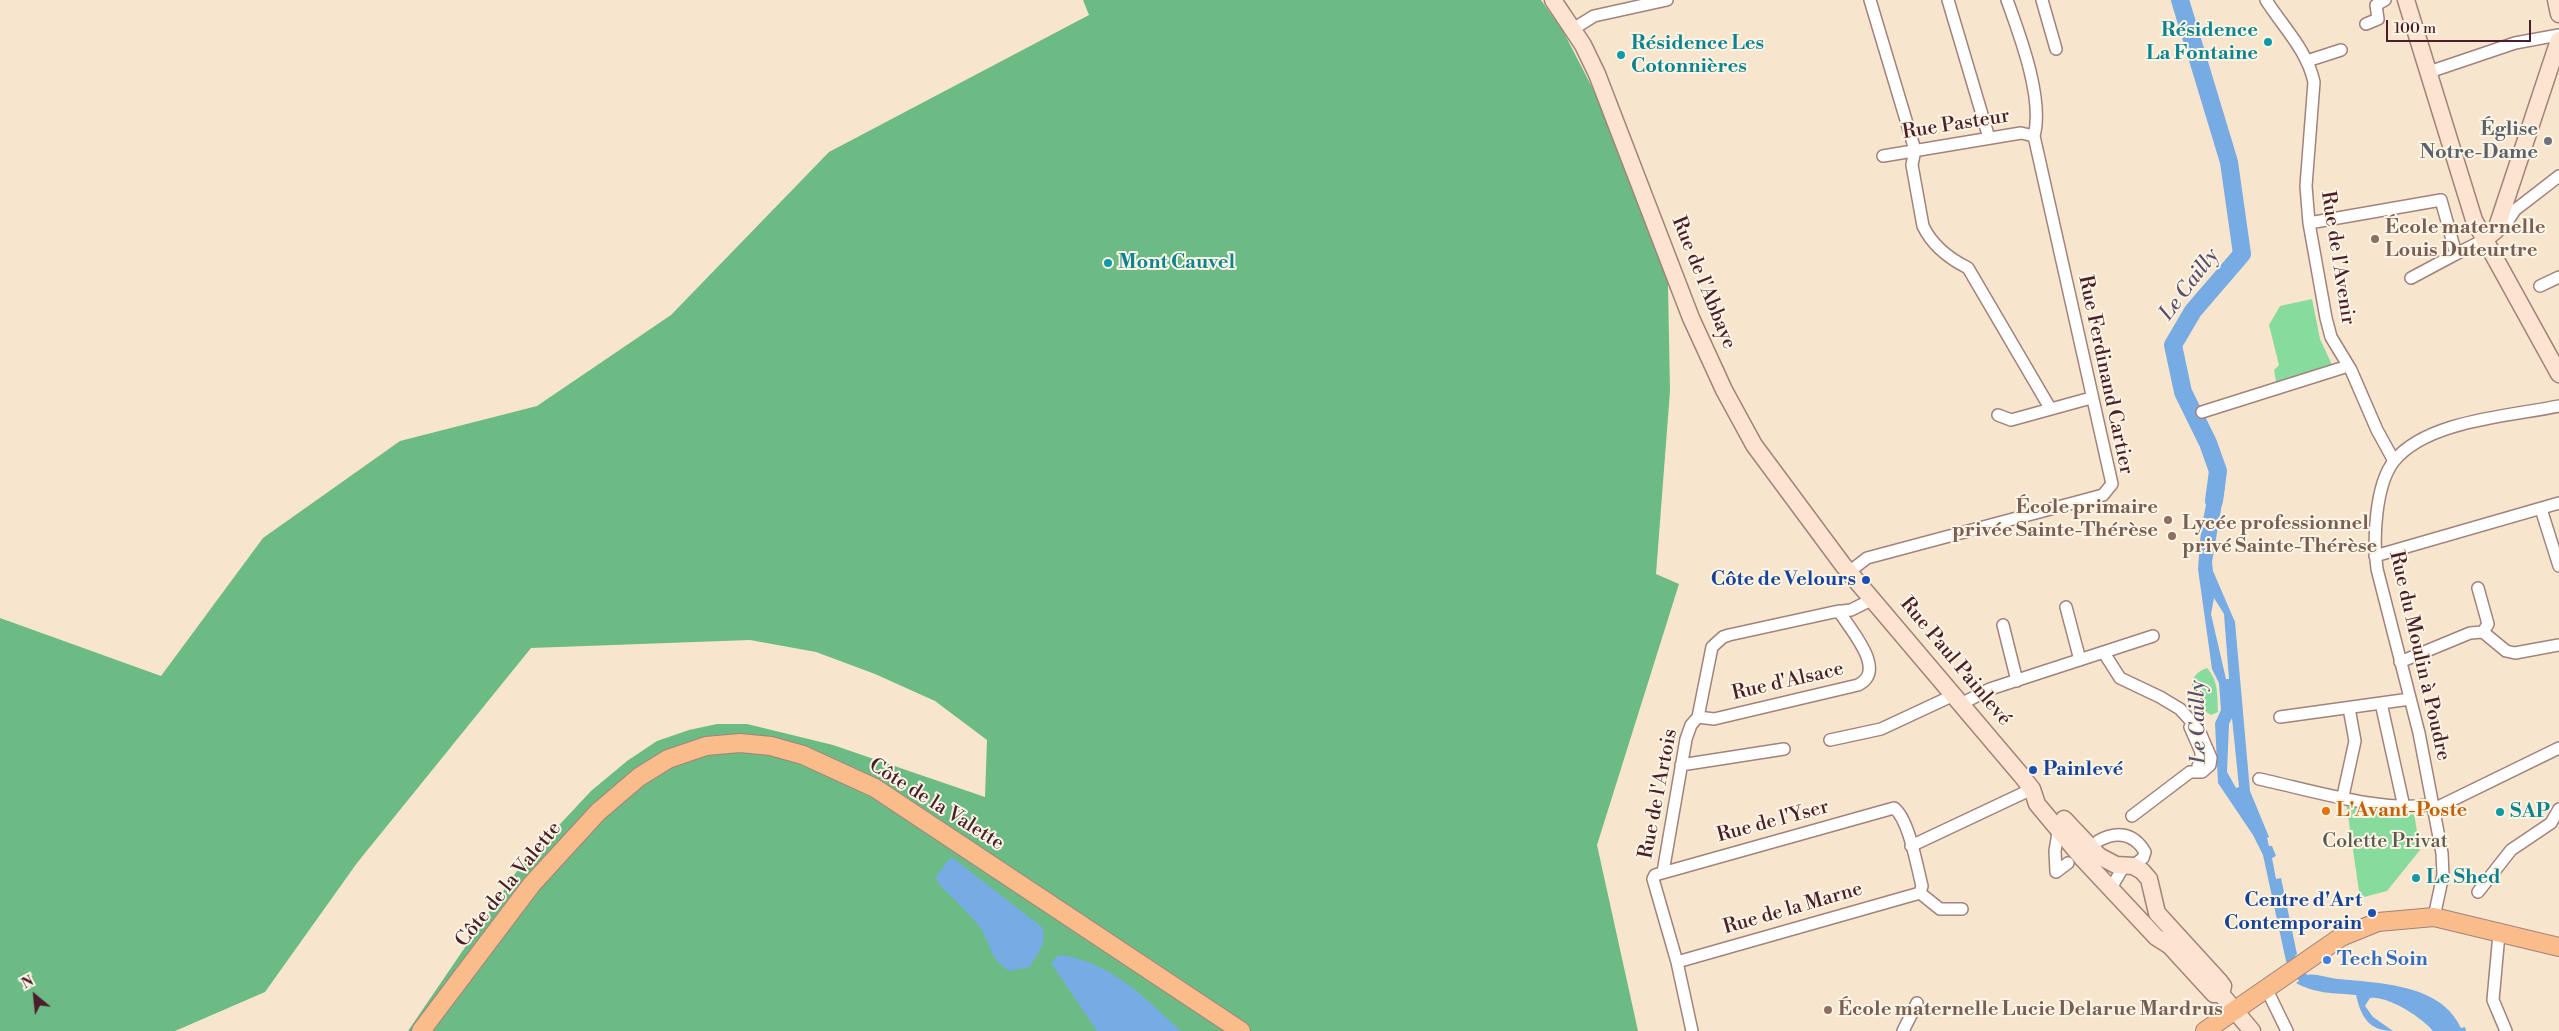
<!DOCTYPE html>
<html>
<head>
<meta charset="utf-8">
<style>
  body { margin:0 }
  #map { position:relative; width:2559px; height:1031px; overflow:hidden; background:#f8e5ce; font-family:"Libre Bodoni",serif }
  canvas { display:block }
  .north { position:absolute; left:10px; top:971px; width:50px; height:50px; -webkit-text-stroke:4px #fcf5e5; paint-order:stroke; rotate:332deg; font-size:14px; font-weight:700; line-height:20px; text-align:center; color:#4a1f2b }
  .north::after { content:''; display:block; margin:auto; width:18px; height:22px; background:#4a1f2b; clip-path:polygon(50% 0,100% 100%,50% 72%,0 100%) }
  .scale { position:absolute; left:2386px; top:20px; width:145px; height:22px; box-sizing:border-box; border:2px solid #4a1f2b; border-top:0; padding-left:6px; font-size:15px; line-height:18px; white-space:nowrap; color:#4a1f2b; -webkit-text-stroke:4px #fcf5e5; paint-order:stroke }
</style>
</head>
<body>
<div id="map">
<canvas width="2559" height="1031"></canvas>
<div class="north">N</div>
<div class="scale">100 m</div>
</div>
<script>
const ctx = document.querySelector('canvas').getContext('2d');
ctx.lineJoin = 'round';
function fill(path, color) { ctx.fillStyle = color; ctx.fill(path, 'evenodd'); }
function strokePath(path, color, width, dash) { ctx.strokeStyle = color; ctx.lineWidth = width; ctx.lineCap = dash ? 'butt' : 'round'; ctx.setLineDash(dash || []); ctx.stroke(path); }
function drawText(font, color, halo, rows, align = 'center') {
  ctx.font = font + ' "Libre Bodoni",serif'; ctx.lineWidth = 4; ctx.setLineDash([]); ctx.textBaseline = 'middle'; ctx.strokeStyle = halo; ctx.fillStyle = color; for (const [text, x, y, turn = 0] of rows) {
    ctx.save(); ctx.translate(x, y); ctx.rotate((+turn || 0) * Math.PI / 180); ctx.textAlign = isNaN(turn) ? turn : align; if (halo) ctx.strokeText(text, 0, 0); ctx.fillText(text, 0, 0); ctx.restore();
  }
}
fill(new Path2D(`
  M 2312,299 L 2320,339 L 2333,367 L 2277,386 L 2274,370 L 2279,365 L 2269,325 L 2280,306 Z
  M 2207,668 C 2219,681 2217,696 2218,712 L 2211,715 C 2193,705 2181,676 2207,668 Z
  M 2346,802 L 2414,813 L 2420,850 L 2387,891 L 2360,898 Z`), '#87db9d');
fill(new Path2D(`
  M 1083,0 L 1541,0 L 1563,31 L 1667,232 L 1670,391 L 1656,574 L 1679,584 L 1597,845 L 1638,1031 L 408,1031 L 519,868 L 591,791 L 627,761 L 657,741 L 689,730 L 717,724 L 747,724 L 833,745 L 985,797 L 987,740 L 935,701 L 875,674 L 816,652 L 750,640 L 531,648 L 357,863 L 265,992 L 175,1031 L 0,1031 L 0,618 L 161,676 L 263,538 L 400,441 L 537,406 L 671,315 L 829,152 L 1089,15 Z`), '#6dbb84');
fill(new Path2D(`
  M 2223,477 L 2225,486 L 2212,562 L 2213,571 L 2235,622 L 2250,791 L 2269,837 L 2267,838 L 2269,846 L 2272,846 L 2276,856 L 2272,858 L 2276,879 L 2281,878 L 2297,954 L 2295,956 L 2307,975 C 2314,973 2329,978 2338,979 C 2380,983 2441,984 2461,1028 L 2465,1027 L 2466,1031 L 2433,1031 C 2423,1018 2387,995 2370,998 L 2365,1006 L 2373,1017 L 2393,1031 C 2369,1031 2361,1017 2356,995 C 2334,993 2316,994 2296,983 L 2299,981 L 2286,961 L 2263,855 L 2253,835 L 2218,783 L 2215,723 L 2221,710 L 2219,683 L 2212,669 L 2198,569 L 2201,530 L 2211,480 ZM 2214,598 L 2224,614 L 2229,679 L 2226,679 L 2211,614 ZM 2232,718 L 2239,787 L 2236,788 L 2227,772 L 2229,724 Z
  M 953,858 L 1042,927 C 1048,944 1038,952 1030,967 L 1009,971 C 989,956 993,952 983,932 C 977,920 949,895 938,883 L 936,877 L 948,860 Z
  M 1058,955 C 1109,960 1145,998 1181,1031 L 1097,1031 L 1051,963 Z`), '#77abe4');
strokePath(new Path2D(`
  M 2180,0 L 2229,162 L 2242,254 L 2193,311 L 2173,345 L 2183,392 L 2208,443 L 2218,471 L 2214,501`), '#77abe4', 18);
const street = new Path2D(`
  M 1870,0 L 1915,150 L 1912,165 L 1923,226 C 1932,245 1950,259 1968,268 L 2050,408
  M 1948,0 L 1989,138
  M 2042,0 L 2056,49
  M 2266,0 C 2283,27 2307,50 2314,82 L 2306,186 L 2309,223 L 2326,318 L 2331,337 L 2351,370 L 2377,430 L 2394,461
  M 2366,24 L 2378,19 L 2376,5 L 2385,0
  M 1573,29 L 1594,16 L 1667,0
  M 2307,61 L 2341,50
  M 2429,72 L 2515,43 L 2559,35
  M 1883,156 L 2021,133 L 2034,136
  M 2309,223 L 2441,200 L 2456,254 L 2484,240
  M 2496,230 L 2505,225 L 2515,210 L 2559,176
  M 2411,278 L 2456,254
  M 2540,286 L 2559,277
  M 2202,412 L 2348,366
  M 1998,415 L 2011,420 L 2091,398
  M 2541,509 L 2559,566
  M 2375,556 L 2559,503
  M 1849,572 L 1867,558 L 2103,495 L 2112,484 L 2034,136 C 2044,99 2020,36 2007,0
  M 2478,588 L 2488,624 L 2483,632
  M 2066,607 L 2080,660
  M 2003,625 L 2017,681
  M 2104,653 L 2120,678 L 2160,697 L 2180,709 L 2199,730 L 2211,758 L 2210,765 L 2202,772 L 2190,772 L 2132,816
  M 2400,662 L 2470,633 L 2483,632 L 2506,651 L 2515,653 L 2559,645
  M 2381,703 L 2404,807
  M 1961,704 L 1990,689 L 2153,636
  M 1698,717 L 1714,719 L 1858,685 C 1888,670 1850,630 1839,611
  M 2280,717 L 2410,699
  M 2190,727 L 2201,752 L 2201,763 L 2198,766
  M 1830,740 L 1881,729 L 1954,695
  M 1681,765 L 1784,749
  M 2259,779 C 2307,789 2386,814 2433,804
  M 2343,796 L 2355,741 L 2349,708
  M 2434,809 L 2559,748
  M 2098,841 C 2116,831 2133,832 2145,852 L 2143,858 L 2133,866
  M 1911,846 L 2032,789
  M 1663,872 L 1686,739 L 1691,725 L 1698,717 L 1712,647 L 1723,637 L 1729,635 L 1834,612 L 1851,610 L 1873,599
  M 2056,872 L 2055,851 L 2059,827
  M 2056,872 L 2068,863
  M 2111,888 L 2124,866
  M 2478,892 L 2511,850 L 2551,823 L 2559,809
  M 1920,893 L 1940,909 L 1962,909
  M 2434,917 L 2443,875 L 2442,853 L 2419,733 L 2377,569 C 2373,540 2375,485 2394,461 C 2427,420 2511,416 2559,406
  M 2499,934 L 2493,1000 L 2506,1031
  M 1677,962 L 1920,893
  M 2267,990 L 2287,1031
  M 1692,1031 L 1677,962 L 1653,879 L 1655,875 L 1894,808 C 1909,819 1917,867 1922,886 L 1920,893
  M 1903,1031 L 1917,1003`);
const secondary = new Path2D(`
  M 1553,0 L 1583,45 L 1597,74 L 1691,318 L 1724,390 L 1754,445 L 1843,565 L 2021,775 L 2032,789 L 2037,804 L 2082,858 L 2156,937 L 2170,946 L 2214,994 L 2221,994 L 2252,1031
  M 2406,0 L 2474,220 L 2559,374
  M 2556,0 L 2559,14
  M 2484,240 L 2496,230 L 2559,40
  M 2064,819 L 2099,856 L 2116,865 L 2133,866 L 2142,871 L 2149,879 L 2157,913 L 2220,982 L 2223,986 L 2221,994`);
const primary = new Path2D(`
  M 421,1031 L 532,884 L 598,812 L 639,777 L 668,759 L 706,746 L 740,743 L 771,746 L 803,755 L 875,788 L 1241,1031
  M 2205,1031 L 2341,937 L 2378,922 L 2434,917 L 2559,947`);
strokePath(street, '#a1827c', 14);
strokePath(secondary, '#a1827c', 19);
strokePath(primary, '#a1827c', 20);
strokePath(street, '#fff', 11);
strokePath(secondary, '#fde4d0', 16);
strokePath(primary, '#f9bc8a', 18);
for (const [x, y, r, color] of [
  [2268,42,5,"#0f9aa8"],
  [1621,55,5,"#0f9aa8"],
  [2548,141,5,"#6b7280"],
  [2375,239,5,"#8d6e63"],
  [1108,263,5,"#0f9aa8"],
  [2168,520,5,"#8d6e63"],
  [2172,536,5,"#8d6e63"],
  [1866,580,5,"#1a4fb4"],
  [2033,770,5,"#1a4fb4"],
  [2326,811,5,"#e8710a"],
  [2500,812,5,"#0f9aa8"],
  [2416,878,5,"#0f9aa8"],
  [2372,913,5,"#1a4fb4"],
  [2327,960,5,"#3f7fe0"],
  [1828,1010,5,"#8d6e63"]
]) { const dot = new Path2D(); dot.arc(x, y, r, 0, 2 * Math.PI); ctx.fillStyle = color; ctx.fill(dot); strokePath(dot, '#fcf5e5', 2); }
drawText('bold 20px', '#0d838f', '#fcf5e5', [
  ["Résidence",2258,31,"right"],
  ["La Fontaine",2258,54,"right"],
  ["Résidence Les",1631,44],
  ["Cotonnières",1631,67],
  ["Mont Cauvel",1118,263],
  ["SAP",2510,812],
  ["Le Shed",2426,878]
], 'left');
drawText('20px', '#4a1f2b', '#fcf5e5', [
  ["Rue Pasteur",1956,125,-9],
  ["Rue de l'Avenir",2337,258,81],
  ["Rue de l'Abbaye",1703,283,68],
  ["Rue Ferdinand Cartier",2105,375,78],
  ["Rue du Moulin à Poudre",2419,656,77],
  ["Rue Paul Painlevé",1955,662,50],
  ["Rue d'Alsace",1788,682,-13],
  ["Rue de l'Artois",1659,794,-79],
  ["Côte de la Valette",936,805,32],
  ["Rue de l'Yser",1773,822,-15],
  ["Côte de la Valette",509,885,-51],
  ["Rue de la Marne",1793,909,-16]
]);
drawText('bold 20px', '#5b616d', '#fcf5e5', [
  ["Église",2538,130],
  ["Notre-Dame",2538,153]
], 'right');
drawText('bold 20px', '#785e54', '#fcf5e5', [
  ["École maternelle",2385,228],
  ["Louis Duteurtre",2385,251],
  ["École primaire",2158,508,"right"],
  ["privée Sainte-Thérèse",2158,531,"right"],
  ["Lycée professionnel",2182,524],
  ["privé Sainte-Thérèse",2182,547],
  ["École maternelle Lucie Delarue Mardrus",1838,1010]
], 'left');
drawText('bold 20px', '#164399', '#fcf5e5', [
  ["Côte de Velours",1856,580],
  ["Painlevé",2043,770,"left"],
  ["Centre d'Art",2362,901],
  ["Contemporain",2362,924]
], 'right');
drawText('bold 20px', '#c56008', '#fcf5e5', [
  ["L'Avant-Poste",2336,811]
], 'left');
drawText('20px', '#5c574d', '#fcf5e5', [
  ["Colette Privat",2385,842]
]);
drawText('bold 20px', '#366cbe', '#fcf5e5', [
  ["Tech Soin",2337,960]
], 'left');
drawText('italic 21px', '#5a506c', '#fcf5e5', [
  ["Le Cailly",2190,285,-53],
  ["Le Cailly",2199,722,-91]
]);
</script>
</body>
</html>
